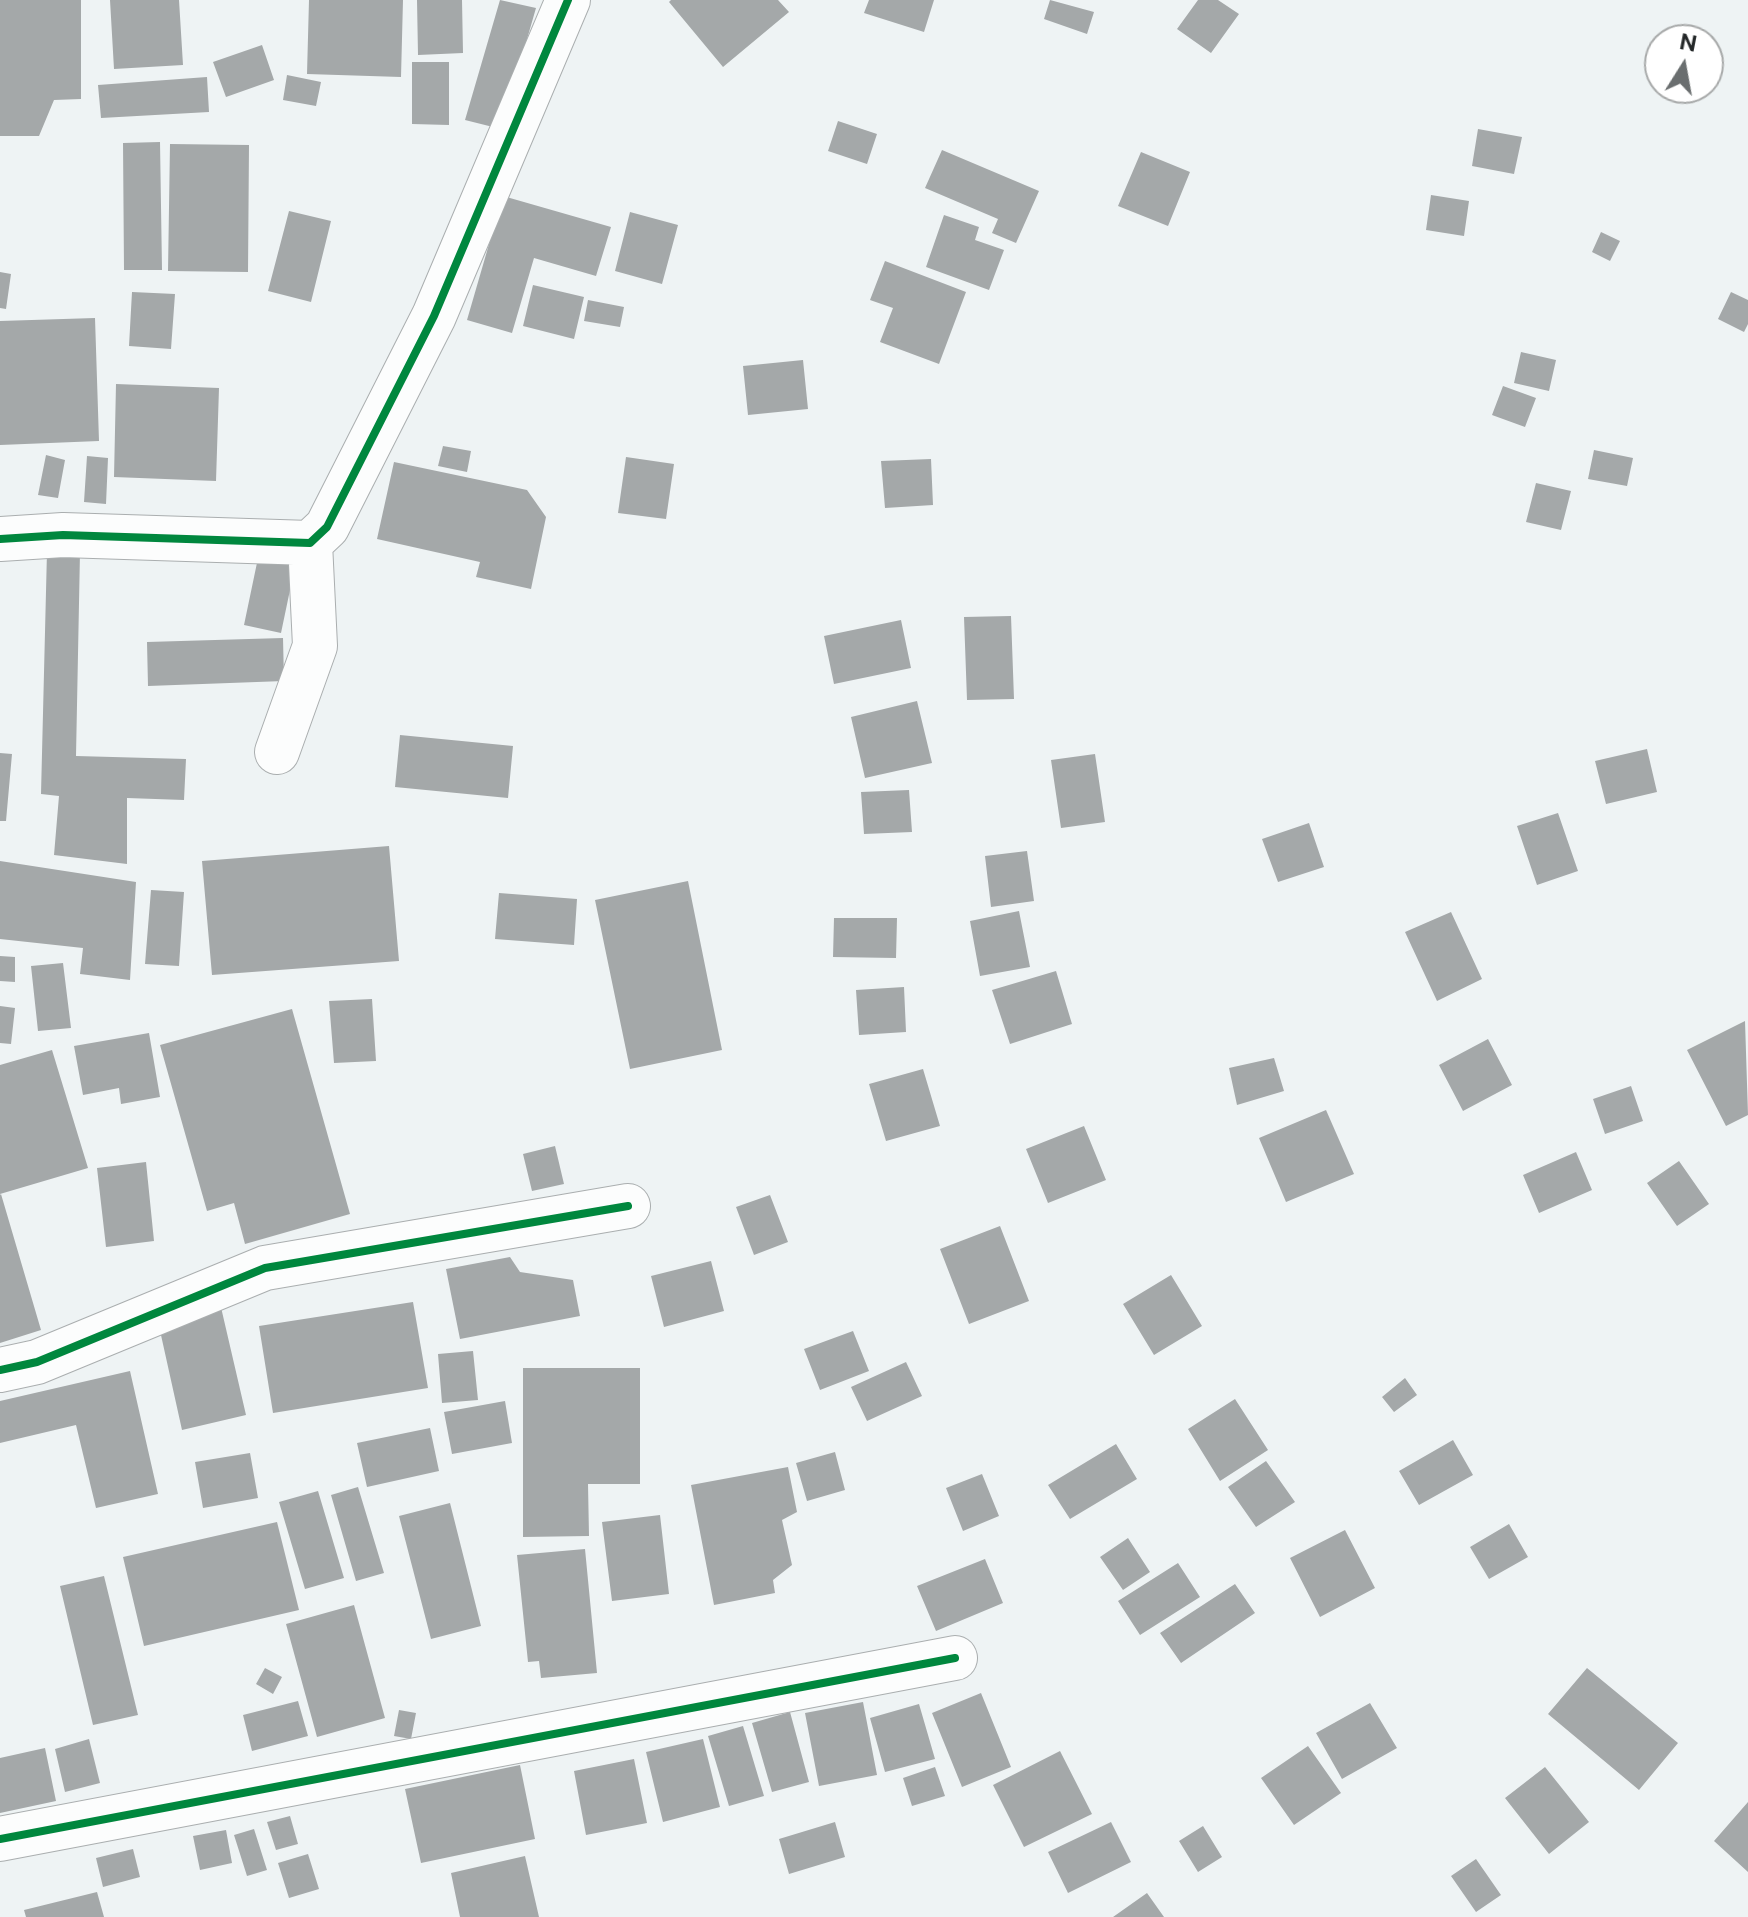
<!DOCTYPE html>
<html>
<head>
<meta charset="utf-8">
<style>
  body { margin:0 }
  #map { position:relative; width:1748px; height:1917px; overflow:hidden; background:#eef3f4; font-family:"Public Sans",sans-serif }
  canvas { display:block }
  .north { position:absolute; left:1644px; top:24px; width:80px; height:80px; box-sizing:border-box; background:#fff; border:2px solid #a7a9a9; border-radius:50%; rotate:11deg; font-size:22px; font-weight:700; line-height:32px; text-align:center; color:#232728 }
  .north::after { content:''; display:block; margin:auto; width:28px; height:36px; background:#6a6e6f; clip-path:polygon(50% 0,100% 100%,50% 72%,0 100%) }
</style>
</head>
<body>
<div id="map">
<canvas width="1748" height="1917"></canvas>
<div class="north">N</div>
</div>
<script>
const ctx = document.querySelector('canvas').getContext('2d');
ctx.lineJoin = 'round';
function fill(path, color) { ctx.fillStyle = color; ctx.fill(path, 'evenodd'); }
function strokePath(path, color, width, dash) { ctx.strokeStyle = color; ctx.lineWidth = width; ctx.lineCap = dash ? 'butt' : 'round'; ctx.setLineDash(dash || []); ctx.stroke(path); }
fill(new Path2D(`
  M 0,0 L 81,0 L 81,99 L 54,100 L 39,136 L 0,136 Z
  M 110,0 L 179,0 L 183,65 L 114,69 Z
  M 309,0 L 403,0 L 401,77 L 307,74 Z
  M 417,0 L 462,0 L 463,53 L 418,55 Z
  M 500,0 L 536,8 L 501,129 L 465,120 Z
  M 671,0 L 778,0 L 789,12 L 723,67 L 669,2 Z
  M 869,0 L 934,0 L 924,32 L 864,13 Z
  M 1050,0 L 1094,12 L 1087,34 L 1044,19 Z
  M 1198,0 L 1218,0 L 1239,14 L 1211,53 L 1177,29 Z
  M 262,45 L 274,80 L 226,97 L 213,62 Z
  M 412,62 L 449,62 L 449,125 L 412,124 Z
  M 287,75 L 321,82 L 316,106 L 283,100 Z
  M 207,77 L 209,112 L 101,118 L 98,85 Z
  M 838,121 L 877,134 L 867,164 L 828,151 Z
  M 1478,129 L 1522,137 L 1514,174 L 1472,166 Z
  M 160,142 L 162,270 L 124,270 L 123,143 Z
  M 170,144 L 249,145 L 248,272 L 168,271 Z
  M 942,150 L 1039,191 L 1016,243 L 992,233 L 998,219 L 925,188 Z
  M 1141,152 L 1190,172 L 1168,226 L 1118,206 Z
  M 1431,195 L 1469,201 L 1464,236 L 1426,230 Z
  M 503,196 L 611,227 L 596,276 L 534,258 L 512,333 L 467,320 Z
  M 289,211 L 331,221 L 311,302 L 268,291 Z
  M 630,212 L 678,225 L 662,284 L 615,271 Z
  M 944,215 L 979,227 L 975,240 L 1004,250 L 989,290 L 926,267 Z
  M 1601,232 L 1620,241 L 1610,261 L 1592,252 Z
  M 885,261 L 966,292 L 939,364 L 880,342 L 893,308 L 870,300 Z
  M 0,272 L 11,274 L 6,309 L 0,308 Z
  M 533,285 L 584,297 L 574,339 L 523,326 Z
  M 132,292 L 175,294 L 171,349 L 129,346 Z
  M 1731,292 L 1748,300 L 1748,324 L 1744,332 L 1718,319 Z
  M 588,300 L 624,307 L 620,327 L 584,321 Z
  M 95,318 L 99,441 L 0,445 L 0,321 Z
  M 1521,352 L 1556,360 L 1549,391 L 1514,383 Z
  M 803,360 L 808,409 L 748,415 L 743,366 Z
  M 116,384 L 219,388 L 216,481 L 114,477 Z
  M 1503,386 L 1536,398 L 1525,427 L 1492,415 Z
  M 443,446 L 471,451 L 467,472 L 438,466 Z
  M 1594,450 L 1633,458 L 1627,486 L 1588,479 Z
  M 46,455 L 65,460 L 58,498 L 38,495 Z
  M 87,456 L 108,458 L 106,504 L 84,502 Z
  M 626,457 L 674,464 L 666,519 L 618,513 Z
  M 931,459 L 933,505 L 885,508 L 881,461 Z
  M 394,462 L 527,490 L 546,517 L 531,589 L 476,577 L 480,562 L 377,539 Z
  M 1536,483 L 1571,491 L 1561,530 L 1526,522 Z
  M 47,551 L 80,552 L 76,756 L 186,759 L 184,800 L 127,798 L 127,864 L 54,855 L 59,796 L 41,794 Z
  M 258,558 L 295,566 L 281,633 L 244,625 Z
  M 1011,616 L 1014,699 L 967,700 L 964,617 Z
  M 901,620 L 911,668 L 834,684 L 824,636 Z
  M 283,638 L 284,681 L 148,686 L 147,642 Z
  M 917,701 L 932,763 L 865,778 L 851,717 Z
  M 400,735 L 513,746 L 508,798 L 395,787 Z
  M 1647,749 L 1657,792 L 1606,804 L 1595,761 Z
  M 0,753 L 12,754 L 6,821 L 0,821 Z
  M 1095,754 L 1105,822 L 1061,828 L 1051,760 Z
  M 909,790 L 912,832 L 864,834 L 861,792 Z
  M 1558,813 L 1578,871 L 1537,885 L 1517,826 Z
  M 1309,823 L 1324,867 L 1278,882 L 1262,839 Z
  M 389,846 L 399,961 L 212,975 L 202,861 Z
  M 1027,851 L 1034,901 L 991,907 L 985,856 Z
  M 0,861 L 136,882 L 130,980 L 80,974 L 83,948 L 0,939 Z
  M 688,881 L 722,1050 L 630,1069 L 595,900 Z
  M 151,890 L 184,892 L 179,966 L 145,964 Z
  M 499,893 L 577,899 L 574,945 L 495,939 Z
  M 1019,911 L 1030,967 L 980,976 L 970,921 Z
  M 1451,912 L 1482,979 L 1437,1001 L 1405,932 Z
  M 834,918 L 897,918 L 896,958 L 833,957 Z
  M 0,956 L 15,957 L 15,982 L 0,981 Z
  M 63,963 L 71,1028 L 38,1031 L 31,966 Z
  M 1056,971 L 1072,1024 L 1010,1044 L 992,990 Z
  M 904,987 L 906,1032 L 859,1035 L 856,990 Z
  M 372,999 L 376,1061 L 334,1063 L 329,1001 Z
  M 0,1006 L 15,1008 L 11,1044 L 0,1043 Z
  M 292,1009 L 350,1214 L 245,1244 L 234,1203 L 207,1211 L 160,1045 Z
  M 1745,1021 L 1748,1115 L 1726,1126 L 1687,1050 Z
  M 149,1033 L 160,1097 L 121,1104 L 119,1088 L 83,1095 L 74,1046 Z
  M 1488,1039 L 1512,1085 L 1463,1111 L 1439,1065 Z
  M 52,1050 L 88,1168 L 0,1194 L 0,1065 Z
  M 1274,1058 L 1284,1091 L 1237,1105 L 1229,1068 Z
  M 923,1069 L 940,1126 L 886,1141 L 869,1084 Z
  M 1631,1086 L 1643,1121 L 1605,1134 L 1593,1099 Z
  M 1326,1110 L 1354,1174 L 1286,1202 L 1259,1138 Z
  M 1084,1126 L 1106,1180 L 1048,1203 L 1026,1149 Z
  M 555,1146 L 564,1184 L 532,1191 L 523,1154 Z
  M 1576,1152 L 1592,1190 L 1539,1213 L 1523,1175 Z
  M 1679,1161 L 1709,1204 L 1677,1226 L 1647,1183 Z
  M 146,1162 L 154,1241 L 106,1247 L 97,1168 Z
  M 1,1194 L 41,1330 L 0,1343 L 0,1195 Z
  M 770,1195 L 788,1242 L 754,1255 L 736,1207 Z
  M 1000,1226 L 1029,1301 L 969,1324 L 940,1249 Z
  M 510,1257 L 520,1272 L 573,1280 L 580,1316 L 460,1339 L 446,1269 Z
  M 711,1261 L 724,1311 L 664,1327 L 651,1276 Z
  M 1171,1275 L 1202,1326 L 1154,1355 L 1123,1304 Z
  M 413,1302 L 428,1388 L 273,1413 L 259,1326 Z
  M 220,1303 L 246,1415 L 182,1430 L 157,1317 Z
  M 853,1331 L 869,1371 L 820,1390 L 804,1349 Z
  M 473,1351 L 478,1400 L 442,1403 L 438,1354 Z
  M 906,1362 L 922,1396 L 867,1421 L 851,1387 Z
  M 523,1368 L 640,1368 L 640,1484 L 588,1484 L 589,1536 L 523,1537 Z
  M 130,1371 L 158,1494 L 96,1508 L 76,1425 L 0,1443 L 0,1401 Z
  M 1405,1378 L 1417,1395 L 1394,1412 L 1382,1397 Z
  M 1235,1399 L 1268,1450 L 1220,1481 L 1188,1429 Z
  M 505,1401 L 512,1443 L 452,1454 L 444,1412 Z
  M 430,1428 L 439,1471 L 367,1487 L 357,1443 Z
  M 1453,1440 L 1473,1475 L 1419,1505 L 1399,1471 Z
  M 1116,1444 L 1137,1479 L 1070,1519 L 1048,1485 Z
  M 835,1452 L 845,1490 L 807,1501 L 796,1463 Z
  M 250,1453 L 258,1498 L 203,1508 L 195,1462 Z
  M 1266,1461 L 1295,1502 L 1256,1527 L 1228,1487 Z
  M 788,1467 L 797,1512 L 782,1520 L 792,1565 L 773,1580 L 775,1593 L 714,1605 L 691,1485 Z
  M 982,1474 L 999,1516 L 963,1531 L 946,1488 Z
  M 358,1487 L 384,1573 L 356,1581 L 331,1495 Z
  M 318,1491 L 344,1578 L 305,1589 L 279,1502 Z
  M 450,1503 L 481,1626 L 431,1639 L 399,1516 Z
  M 660,1515 L 669,1594 L 612,1601 L 602,1522 Z
  M 277,1522 L 299,1610 L 144,1646 L 123,1557 Z
  M 1509,1524 L 1528,1557 L 1489,1579 L 1470,1547 Z
  M 1345,1530 L 1375,1588 L 1320,1617 L 1290,1558 Z
  M 1128,1538 L 1150,1572 L 1123,1590 L 1100,1557 Z
  M 585,1549 L 597,1673 L 541,1678 L 539,1661 L 528,1662 L 517,1555 Z
  M 985,1559 L 1003,1603 L 936,1631 L 917,1586 Z
  M 1178,1563 L 1200,1597 L 1140,1635 L 1118,1601 Z
  M 104,1576 L 138,1715 L 93,1725 L 60,1586 Z
  M 1235,1584 L 1255,1613 L 1181,1663 L 1160,1633 Z
  M 354,1605 L 385,1718 L 317,1737 L 286,1624 Z
  M 265,1668 L 282,1677 L 273,1694 L 256,1684 Z
  M 1587,1668 L 1678,1743 L 1639,1790 L 1548,1714 Z
  M 981,1693 L 1011,1767 L 962,1787 L 932,1713 Z
  M 298,1701 L 308,1736 L 252,1751 L 243,1715 Z
  M 863,1702 L 877,1775 L 819,1786 L 805,1713 Z
  M 1370,1703 L 1397,1748 L 1342,1779 L 1316,1733 Z
  M 919,1704 L 935,1759 L 885,1772 L 870,1718 Z
  M 399,1710 L 416,1713 L 411,1739 L 394,1736 Z
  M 790,1712 L 809,1782 L 772,1792 L 752,1723 Z
  M 743,1726 L 764,1796 L 729,1806 L 708,1736 Z
  M 89,1739 L 100,1783 L 65,1792 L 55,1749 Z
  M 703,1739 L 720,1807 L 663,1822 L 646,1752 Z
  M 1308,1746 L 1341,1793 L 1294,1825 L 1261,1778 Z
  M 45,1748 L 56,1801 L 0,1813 L 0,1758 Z
  M 1060,1751 L 1092,1814 L 1024,1847 L 993,1785 Z
  M 634,1759 L 647,1823 L 586,1835 L 574,1771 Z
  M 520,1765 L 535,1839 L 421,1863 L 405,1789 Z
  M 935,1767 L 945,1796 L 912,1806 L 903,1778 Z
  M 1545,1767 L 1589,1822 L 1549,1854 L 1505,1798 Z
  M 1748,1802 L 1748,1872 L 1714,1841 Z
  M 290,1816 L 298,1844 L 276,1850 L 267,1822 Z
  M 835,1822 L 845,1857 L 789,1874 L 779,1839 Z
  M 1111,1822 L 1131,1862 L 1068,1893 L 1048,1852 Z
  M 1203,1826 L 1222,1857 L 1198,1872 L 1179,1841 Z
  M 254,1829 L 267,1870 L 247,1876 L 234,1835 Z
  M 226,1830 L 232,1863 L 200,1870 L 193,1836 Z
  M 133,1849 L 140,1877 L 103,1887 L 96,1858 Z
  M 308,1854 L 319,1889 L 289,1898 L 278,1863 Z
  M 525,1856 L 539,1917 L 460,1917 L 451,1873 Z
  M 1476,1859 L 1501,1895 L 1476,1912 L 1451,1876 Z
  M 97,1892 L 104,1917 L 26,1917 L 24,1910 Z
  M 1147,1893 L 1164,1917 L 1113,1917 Z`), '#a4a8a9');
const minor = new Path2D(`
  M 0,539 L 63,535 L 310,543 L 327,527 L 434,316 L 568,0
  M 277,752 L 315,646 L 310,543
  M 0,1370 L 37,1362 L 265,1268 L 628,1206
  M 0,1839 L 955,1658`);
strokePath(minor, '#aaaeaf', 46);
strokePath(minor, '#fcfdfd', 44);
strokePath(new Path2D(`
  M 0,539 L 63,535 L 310,543 L 327,527 L 434,316 L 568,0
  M 0,1370 L 37,1362 L 265,1268 L 628,1206
  M 0,1839 L 955,1658`), '#00873e', 8);
</script>
</body>
</html>
